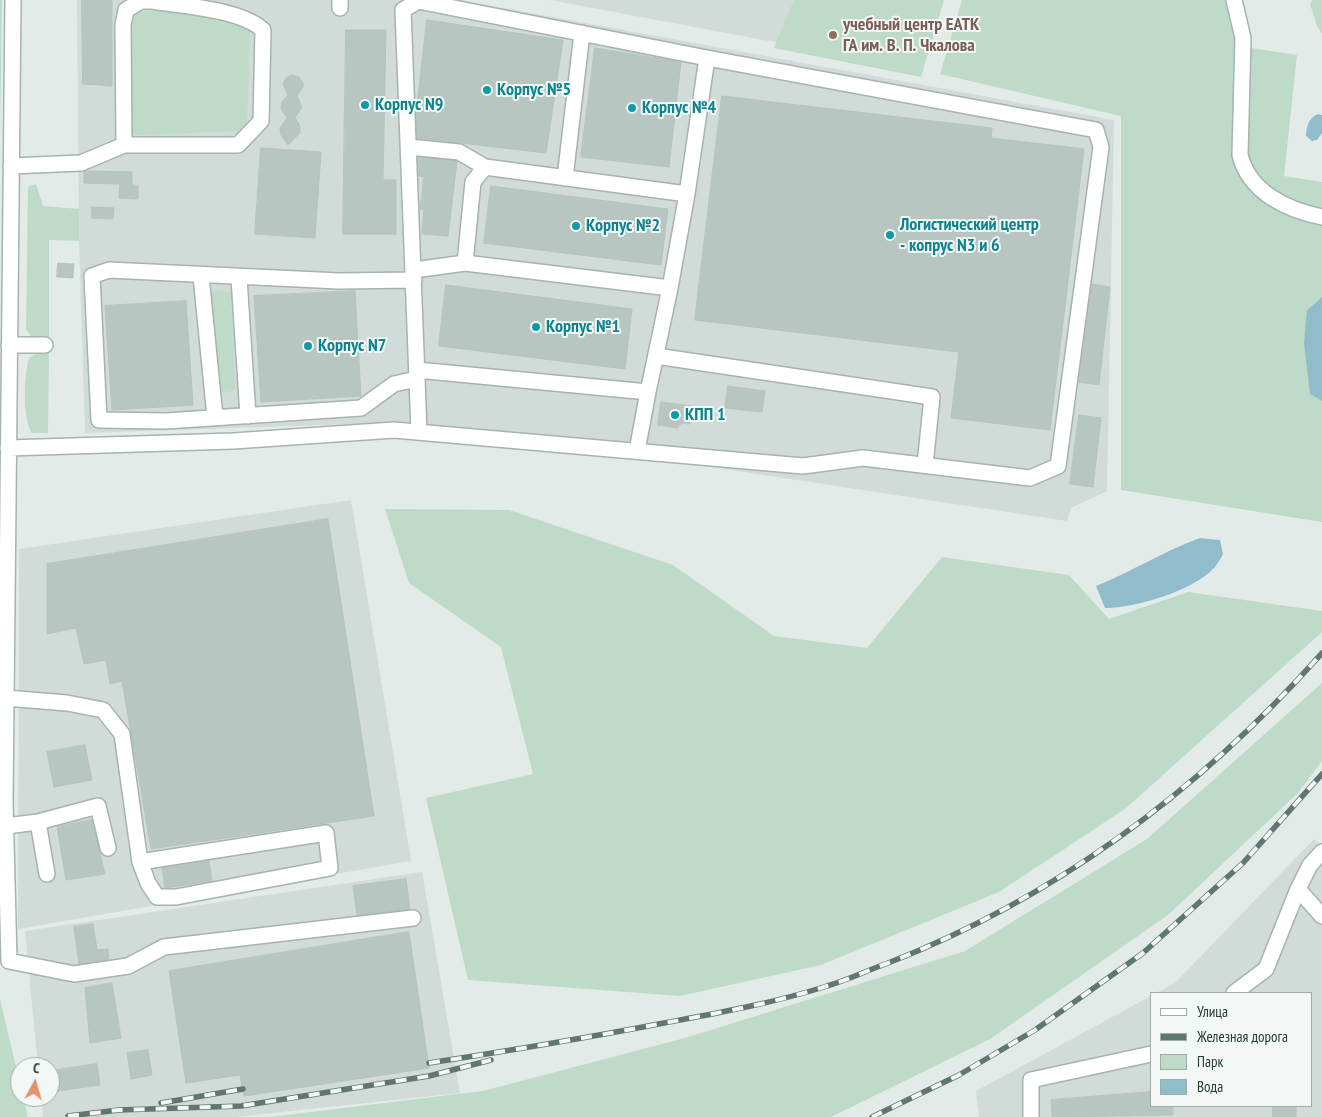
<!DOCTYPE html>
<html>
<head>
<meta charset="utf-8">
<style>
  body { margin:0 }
  #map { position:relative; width:1322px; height:1117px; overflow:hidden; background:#e3ebe8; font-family:"PT Sans Narrow",sans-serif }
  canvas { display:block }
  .legend { position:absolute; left:1150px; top:992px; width:162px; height:115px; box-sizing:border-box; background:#f3f8f6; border:1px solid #a0acaa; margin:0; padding:6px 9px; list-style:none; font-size:15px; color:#243b37 }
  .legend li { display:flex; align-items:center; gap:10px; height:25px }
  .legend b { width:25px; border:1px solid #a0acaa }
  .north { position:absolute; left:10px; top:1057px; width:50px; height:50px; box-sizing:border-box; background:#f3f8f6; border:1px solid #a0acaa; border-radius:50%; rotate:6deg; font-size:14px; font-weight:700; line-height:20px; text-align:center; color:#243b37 }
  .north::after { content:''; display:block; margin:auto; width:18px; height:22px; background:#e49368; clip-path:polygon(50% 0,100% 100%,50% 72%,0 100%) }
</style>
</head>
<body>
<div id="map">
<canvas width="1322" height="1117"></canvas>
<ul class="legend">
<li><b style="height:6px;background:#fff"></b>Улица</li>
<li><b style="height:6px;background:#5f7672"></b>Железная дорога</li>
<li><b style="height:14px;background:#bedac8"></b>Парк</li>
<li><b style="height:14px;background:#90bccb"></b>Вода</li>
</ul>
<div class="north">С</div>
</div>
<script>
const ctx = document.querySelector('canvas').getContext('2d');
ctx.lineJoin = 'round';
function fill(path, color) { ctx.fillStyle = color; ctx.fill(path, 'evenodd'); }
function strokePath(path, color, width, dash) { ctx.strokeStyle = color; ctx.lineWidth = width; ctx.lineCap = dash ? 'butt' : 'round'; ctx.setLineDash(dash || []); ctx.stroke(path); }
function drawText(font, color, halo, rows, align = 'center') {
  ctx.font = font + ' "PT Sans Narrow",sans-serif'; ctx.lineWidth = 4; ctx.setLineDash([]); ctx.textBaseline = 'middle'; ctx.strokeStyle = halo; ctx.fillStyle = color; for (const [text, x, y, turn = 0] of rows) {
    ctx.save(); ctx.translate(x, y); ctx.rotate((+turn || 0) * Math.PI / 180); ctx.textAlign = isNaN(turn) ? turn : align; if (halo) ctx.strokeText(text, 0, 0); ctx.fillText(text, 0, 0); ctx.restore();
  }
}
fill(new Path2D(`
  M 77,0 L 460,0 L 1114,120 L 1107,491 L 1071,508 L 1067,521 L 414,422 L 85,433 L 79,241 Z
  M 550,0 L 944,0 L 918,69 Z
  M 351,500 L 411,861 L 18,929 L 19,549 Z
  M 1314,839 L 1322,846 L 1322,1117 L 979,1117 L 976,1091 L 1151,996 L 1151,1106 L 1311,1106 L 1311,993 L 1156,993 L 1175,983 Z
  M 422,872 L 460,1093 L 235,1117 L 43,1117 L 41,1097 L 50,1097 L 50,1067 L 38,1067 L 25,931 Z`), '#d1dbd7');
fill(new Path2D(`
  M 0,0 L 2,0 L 0,134 Z
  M 794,0 L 944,0 L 921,77 L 774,48 Z
  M 962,0 L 1226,0 L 1238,46 L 1297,55 L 1284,176 L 1322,182 L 1322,297 L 1307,310 L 1310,394 L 1322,401 L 1322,522 L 1121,490 L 1121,116 L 940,74 Z
  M 1313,0 L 1322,0 L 1322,34 L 1317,26 L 1310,4 Z
  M 165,8 L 245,23 L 250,29 L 247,120 L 244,127 L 237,131 L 134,135 L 130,130 L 131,20 L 139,12 L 160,11 Z
  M 36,184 L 43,206 L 79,209 L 79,241 L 49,240 L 49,339 L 33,339 L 26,329 L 28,187 Z
  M 219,290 L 231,293 L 235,390 L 229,392 L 219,390 L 209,300 L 213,292 Z
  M 49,351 L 48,433 L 32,433 C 22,418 24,376 29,358 L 38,353 Z
  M 385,509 L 509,510 L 673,565 L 774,636 L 867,648 L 942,557 L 1069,575 L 1109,619 L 1188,592 L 1322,611 L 1322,632 L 1125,809 L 999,892 L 821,965 L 680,996 L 468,980 L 426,798 L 533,774 L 501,647 L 409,583 Z
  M 1322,683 L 1322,761 L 1298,793 L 1168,915 L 990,1039 L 831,1117 L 270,1117 L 483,1091 L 685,1038 L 965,951 L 1147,839 Z
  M 0,999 L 20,1084 L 20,1097 L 23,1097 L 28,1117 L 0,1117 Z`), '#bedac8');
fill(new Path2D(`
  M 1318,114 L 1322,115 L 1322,133 L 1317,140 L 1312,141 L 1306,136 C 1306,127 1309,117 1318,114 Z
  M 1322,297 L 1322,401 L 1310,394 L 1304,343 L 1307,310 Z
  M 1200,538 L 1220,540 L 1223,554 C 1221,558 1218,563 1215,567 C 1193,591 1136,608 1105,608 L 1096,586 C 1131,572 1164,551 1200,538 Z`), '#90bccb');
const building = new Path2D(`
  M 82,0 L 112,0 L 112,86 L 83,84 Z
  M 427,20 L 563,40 L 546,153 L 417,138 L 416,115 Z
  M 346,30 L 386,30 L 383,180 L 396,180 L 396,234 L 343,234 Z
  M 595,48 L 681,62 L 669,167 L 581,157 Z
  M 292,75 L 299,77 L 304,85 L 297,96 L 302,107 L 295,118 L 300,126 L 300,133 L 288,145 L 281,135 L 280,128 L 287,118 L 281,109 L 282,102 L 288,95 L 283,84 L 286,78 Z
  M 722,96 L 992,128 L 991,138 L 1084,149 L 1050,430 L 951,418 L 959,352 L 695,320 Z
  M 261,148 L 321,152 L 315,238 L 255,234 Z
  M 418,157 L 457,161 L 448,236 L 422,234 L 424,209 L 420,209 L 424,177 L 419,176 Z
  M 86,171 L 132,172 L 132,186 L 138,186 L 138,199 L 119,198 L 120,184 L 84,183 L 84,172 Z
  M 491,186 L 668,209 L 661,265 L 484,243 Z
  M 92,207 L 114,208 L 113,219 L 92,218 Z
  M 58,263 L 74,264 L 73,278 L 57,277 Z
  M 1092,284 L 1110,287 L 1099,385 L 1079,382 Z
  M 446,285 L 632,309 L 625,369 L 439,346 Z
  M 355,291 L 361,396 L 261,402 L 254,296 Z
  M 186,301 L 193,405 L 112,410 L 105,306 Z
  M 728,386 L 765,391 L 762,412 L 725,408 Z
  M 661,402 L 692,406 L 690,424 L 682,423 L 677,428 L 658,425 Z
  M 1079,415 L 1101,418 L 1093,487 L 1070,484 Z
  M 328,519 L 374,816 L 151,849 L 122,681 L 110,684 L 106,660 L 84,664 L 76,628 L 47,634 L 47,564 Z
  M 85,745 L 92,780 L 54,787 L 47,752 Z
  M 92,820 L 105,874 L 66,880 L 57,827 Z
  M 209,861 L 212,881 L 165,888 L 162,868 Z
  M 406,879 L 410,909 L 357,915 L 353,886 Z
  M 93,924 L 97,950 L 108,949 L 109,959 L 79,964 L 74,927 Z
  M 409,932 L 429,1068 L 244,1096 L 240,1075 L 186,1083 L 169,971 Z
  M 112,983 L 121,1038 L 90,1043 L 85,988 Z
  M 148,1050 L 152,1075 L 131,1079 L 127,1053 Z
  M 97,1064 L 100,1085 L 50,1092 L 50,1071 Z
  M 1151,1092 L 1151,1106 L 1173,1106 L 1173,1115 L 1052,1117 L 1051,1100 Z
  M 1273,1106 L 1296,1106 L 1296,1117 L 1273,1117 Z`);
fill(building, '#b8c6c1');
strokePath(building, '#b6c4c0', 1);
const minor = new Path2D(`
  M 13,0 L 5,802 L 9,961 L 74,974 L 128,966 L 164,947 L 413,918
  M 1234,0 L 1243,38 L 1240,155 C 1249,192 1287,210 1322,217
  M 340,8 L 340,0
  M 409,147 L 459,152 L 485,167
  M 11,166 L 81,163 L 124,145 L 238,145 L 261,121 L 263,30 C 240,9 183,6 152,1 L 141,1 L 126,10 L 123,25 L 124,145
  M 565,178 L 582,33
  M 687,194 L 707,58
  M 465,263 L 473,182 L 485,167 L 687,194 L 670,288
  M 414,270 L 465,263 L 670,288 L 648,392
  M 201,276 L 215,417
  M 239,278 L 248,416
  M 414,280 L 339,281 L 109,270 L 92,276 L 99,420 L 166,421 L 361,408 L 394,384 L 417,379
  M 9,345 L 45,345
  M 656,356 L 932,397 L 925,465
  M 417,370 L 648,392 L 637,451
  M 8,448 L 233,441 L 394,430 L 803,466 L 863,458 L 1030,478 L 1058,466 L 1101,147 L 1096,130 L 707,58 L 418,1 L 403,10 L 419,432
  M 6,698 L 67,703 L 103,710 L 122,734 L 140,862 L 326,833 L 330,868 L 176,897 L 157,897 L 148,883 L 140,862
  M 38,822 L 47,874
  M 6,826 L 38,822 L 98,806 L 108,848
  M 1322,852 L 1310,865 L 1298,889 L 1322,916
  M 1234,993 L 1266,969 L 1298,889
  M 1031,1117 L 1031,1080 L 1151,1054`);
strokePath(minor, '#a6b3af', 18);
strokePath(minor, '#fff', 15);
const rail = new Path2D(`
  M 429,1063 C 507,1051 586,1038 664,1023 C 718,1013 774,1003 827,986 C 848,980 868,970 888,963 C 1057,897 1202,788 1322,653
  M 161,1103 L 243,1089
  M 68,1116 L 119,1110 L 241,1106 L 429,1076 L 491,1060
  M 872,1117 L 959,1075 L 1035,1030 L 1143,953 L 1243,863 L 1322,774`);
strokePath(rail, '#5f7672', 5.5);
strokePath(rail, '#f3f8f6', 4, [11]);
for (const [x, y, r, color] of [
  [833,35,5,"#8d6e63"],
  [487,90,5,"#0f9aa8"],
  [365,105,5,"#0f9aa8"],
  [632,108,5,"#0f9aa8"],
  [576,226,5,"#0f9aa8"],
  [890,235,5,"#0f9aa8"],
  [536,327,5,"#0f9aa8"],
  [308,346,5,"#0f9aa8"],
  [675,415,5,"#0f9aa8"]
]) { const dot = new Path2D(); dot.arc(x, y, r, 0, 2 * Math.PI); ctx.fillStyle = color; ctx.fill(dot); strokePath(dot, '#f3f8f6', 2); }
drawText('bold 18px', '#785e54', '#f3f8f6', [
  ["учебный центр ЕАТК",843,25],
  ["ГА им. В. П. Чкалова",843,46]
], 'left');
drawText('bold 18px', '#0d838f', '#f3f8f6', [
  ["Корпус №5",497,90],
  ["Корпус N9",375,105],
  ["Корпус №4",642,108],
  ["Логистический центр",900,225],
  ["- копрус N3 и 6",900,246],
  ["Корпус №2",586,226],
  ["Корпус №1",546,327],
  ["Корпус N7",318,346],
  ["КПП 1",685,415]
], 'left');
</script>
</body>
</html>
